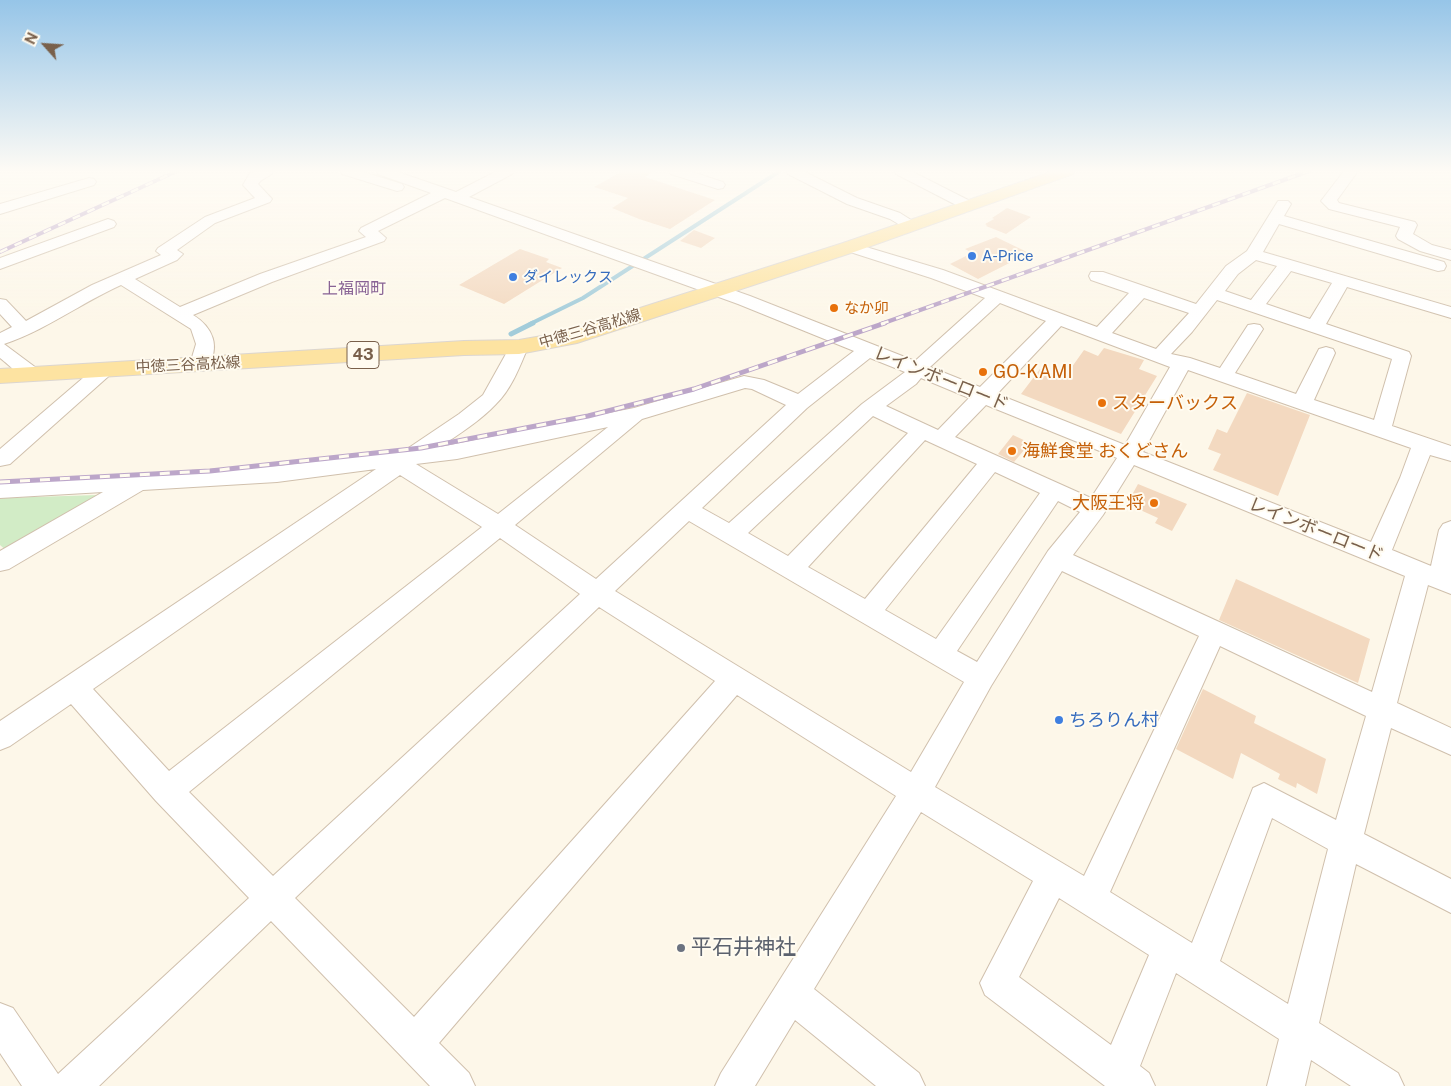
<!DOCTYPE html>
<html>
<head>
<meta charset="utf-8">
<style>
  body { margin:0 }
  #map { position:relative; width:1451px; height:1086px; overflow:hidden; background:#fdf7e9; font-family:"Public Sans",sans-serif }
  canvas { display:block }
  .north { position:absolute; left:20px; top:20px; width:50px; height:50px; -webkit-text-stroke:4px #fffbf0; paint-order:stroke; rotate:296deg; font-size:14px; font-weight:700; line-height:20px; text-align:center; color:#79604b }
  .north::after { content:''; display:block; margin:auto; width:18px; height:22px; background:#79604b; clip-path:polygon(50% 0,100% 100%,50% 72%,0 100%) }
</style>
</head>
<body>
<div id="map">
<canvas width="1451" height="1086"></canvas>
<div class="north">N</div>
</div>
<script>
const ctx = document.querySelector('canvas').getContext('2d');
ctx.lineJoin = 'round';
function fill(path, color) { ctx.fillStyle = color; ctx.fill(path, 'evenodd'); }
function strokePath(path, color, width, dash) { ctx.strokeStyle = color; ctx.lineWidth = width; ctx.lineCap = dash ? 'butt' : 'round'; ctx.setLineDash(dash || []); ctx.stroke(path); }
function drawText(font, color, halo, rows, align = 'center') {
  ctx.font = font + ' "Public Sans","Noto Sans JP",sans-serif'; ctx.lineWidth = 4; ctx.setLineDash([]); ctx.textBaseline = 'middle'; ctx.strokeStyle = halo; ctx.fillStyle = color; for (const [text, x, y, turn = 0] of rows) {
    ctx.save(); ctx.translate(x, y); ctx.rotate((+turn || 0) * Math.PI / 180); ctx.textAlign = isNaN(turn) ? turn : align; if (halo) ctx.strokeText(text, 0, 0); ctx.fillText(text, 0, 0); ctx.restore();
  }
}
fill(new Path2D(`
  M 98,495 L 8,552 L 0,545 L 0,498 Z`), '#d2ecc6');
strokePath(new Path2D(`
  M 530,324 L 583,298 L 780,171`), '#a2ccda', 4);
strokePath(new Path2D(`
  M 511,334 L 533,323`), '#a2ccda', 5);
fill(new Path2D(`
  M 624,170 L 656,170 L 645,177 L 715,200 L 670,229 L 639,219 L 612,208 L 628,198 L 594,187 Z
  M 1007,208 L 1031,217 L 1006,234 L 986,226 L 987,225 L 985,224 L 994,219 L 992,218 Z
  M 694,230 L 715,238 L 701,248 L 680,241 Z
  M 996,237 L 1029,253 L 978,279 L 950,264 L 972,253 L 965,249 Z
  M 520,249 L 549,259 L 546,262 L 562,268 L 504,304 L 459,285 Z
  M 1104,348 L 1144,360 L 1139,369 L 1157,376 L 1121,434 L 1021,394 L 1040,369 L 1064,378 L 1084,350 L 1098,356 Z
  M 1247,393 L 1310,415 L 1278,496 L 1213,470 L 1221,454 L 1208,449 L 1217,429 L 1227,433 Z
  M 1013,435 L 1030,443 L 1014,462 L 998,454 Z
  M 1138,484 L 1187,504 L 1172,531 L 1155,523 L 1158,518 L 1127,504 Z
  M 1236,579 L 1370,639 L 1358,683 L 1219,620 Z
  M 1203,689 L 1256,716 L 1254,723 L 1326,759 L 1317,794 L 1297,783 L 1296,788 L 1278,779 L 1280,774 L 1241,753 L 1233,779 L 1176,749 Z`), '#f3d9c0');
const minor = new Path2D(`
  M 256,171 L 274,171 C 270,178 262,177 258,184 L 272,199 L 270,202 L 215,223 L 177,250 L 183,254 L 177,260 L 135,279 L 180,307 L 260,274 L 366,237 L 359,231 L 361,228 L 431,193 L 378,174 L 376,171 L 395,171 L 456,192 L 497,171 L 514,171 L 512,174 L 469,197 L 750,296 L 915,361 L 985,298 L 931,278 L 844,250 L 842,247 L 844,244 L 856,244 L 943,270 L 1097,327 L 1129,293 L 1091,280 L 1089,276 L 1091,272 L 1103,272 L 1196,304 L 1226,266 L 1247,251 L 1278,201 L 1288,201 L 1291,204 L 1284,216 L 1444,262 L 1446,266 L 1444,270 L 1438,271 L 1279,224 L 1263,252 L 1451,307 L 1451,318 L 1347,287 L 1326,324 L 1409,352 L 1411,356 L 1392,426 L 1451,446 L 1451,461 L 1430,455 L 1392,550 L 1431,566 L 1439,530 L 1443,524 L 1451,521 L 1451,594 L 1428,585 L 1397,703 L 1451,728 L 1451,755 L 1391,728 L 1364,834 L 1451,879 L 1451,913 L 1356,864 L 1319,1023 L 1398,1073 L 1404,1086 L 1351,1086 L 1311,1060 L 1305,1086 L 1267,1086 L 1279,1039 L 1176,973 L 1140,1066 L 1149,1073 L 1155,1086 L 1105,1086 L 985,995 L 980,983 L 1033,881 L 921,812 L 814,989 L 919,1073 L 925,1086 L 876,1086 L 795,1020 L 755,1086 L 715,1086 L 721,1073 L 896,796 L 737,695 L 439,1043 L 469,1073 L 475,1086 L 430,1086 L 271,921 L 99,1086 L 22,1086 L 0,1053 L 0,1003 L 13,1008 L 58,1074 L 249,898 L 156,801 L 71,704 L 10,746 L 0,750 L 0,721 L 376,469 L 277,482 L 143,490 L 9,569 L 0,571 L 0,551 L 103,492 L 0,498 L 0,482 L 277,466 L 404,451 L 459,414 L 483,395 L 512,343 L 519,341 L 526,343 L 528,347 C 520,366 511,390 496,404 C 480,421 459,434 440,447 L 634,408 L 744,376 L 764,380 L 798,394 L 854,351 L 738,304 L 445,198 L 378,231 L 386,238 L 384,241 L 272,282 L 193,315 C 213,327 221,347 207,368 L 200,370 L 193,368 L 190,364 L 196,344 L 191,329 L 121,285 C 81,303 46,330 4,344 L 39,370 L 42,374 L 39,378 C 23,382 12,367 0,358 L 0,333 L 12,327 L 0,314 L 0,299 L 6,300 L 26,321 L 92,285 L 161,255 L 156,251 L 158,248 L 205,217 L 255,198 L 243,185 L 250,173 ZM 1256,260 L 1277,266 L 1251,300 L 1225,291 L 1238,274 ZM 1291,271 L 1332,283 L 1310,319 L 1266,304 ZM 1144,298 L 1189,313 L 1156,349 L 1112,333 ZM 1217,300 L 1392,359 L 1374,420 L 1314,400 L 1335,353 L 1333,349 L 1326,347 L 1319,349 L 1296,394 L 1235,373 L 1263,329 L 1260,325 L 1254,324 L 1248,325 L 1220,368 L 1190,358 L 1171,354 L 1192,332 ZM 1000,303 L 1046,321 L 980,387 L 930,367 ZM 1061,326 L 1170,367 L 1125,445 L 997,394 ZM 870,358 L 905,372 L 862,404 L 729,523 L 702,508 L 807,408 ZM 1188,370 L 1411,448 L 1400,478 L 1371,542 L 1143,452 ZM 921,378 L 969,398 L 938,430 L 886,406 L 916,384 ZM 745,388 L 752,389 L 786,405 L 596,579 L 515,525 L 642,419 ZM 986,405 L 1117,458 L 1091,498 L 955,437 ZM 873,416 L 908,433 L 788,556 L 748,533 ZM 608,427 L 498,514 L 416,464 L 457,459 ZM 925,440 L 977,464 L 865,599 L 808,567 ZM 1134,465 L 1405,576 L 1372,692 L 1073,555 L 1103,515 ZM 995,472 L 1040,493 L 936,639 L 885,610 ZM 400,475 L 482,527 L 169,771 L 93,689 ZM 1058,501 L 1080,512 L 1048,551 L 977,662 L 957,651 ZM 689,521 L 964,682 L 911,772 L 615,591 ZM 500,538 L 580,594 L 273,876 L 189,792 ZM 1062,571 L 1199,636 L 1084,876 L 935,787 L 991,686 ZM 599,607 L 715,681 L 414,1017 L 295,898 ZM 1220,646 L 1366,716 L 1336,820 L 1264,783 L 1253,788 L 1192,943 L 1110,892 ZM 1272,818 L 1328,849 L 1288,1004 L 1220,961 ZM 1059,898 L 1149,955 L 1111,1045 L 1019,977 Z
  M 340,171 L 360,171 L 402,184 L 404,187 L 402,190 L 397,191 L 342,174 Z
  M 669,171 L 689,171 L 723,182 L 725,185 L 723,188 L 718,189 L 671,174 Z
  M 786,171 L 803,171 L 857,198 L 900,213 L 919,225 L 917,228 L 905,228 L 890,219 L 847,204 L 788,174 Z
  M 894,171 L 911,171 L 972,202 L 975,205 L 972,208 L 962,208 L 896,174 Z
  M 1344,171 L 1358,171 L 1337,200 L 1339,203 L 1415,222 L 1417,225 L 1413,234 L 1432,245 L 1451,250 L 1451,260 L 1420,251 L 1398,239 L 1396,236 L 1400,227 L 1329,209 L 1321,201 Z
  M 89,178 L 94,179 L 96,182 L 94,185 L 0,214 L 0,204 Z
  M 108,219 L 114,221 L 116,224 L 114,227 L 0,269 L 0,258 Z
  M 104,364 L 111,366 L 114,370 L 111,374 L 10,464 L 0,466 L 0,449 L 97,366 Z`);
const major = new Path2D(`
  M 1053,171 L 1075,171 L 1073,174 L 857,251 L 577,343 L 519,354 L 464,355 L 0,383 L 0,369 L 464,341 L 519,340 L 565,332 L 843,243 Z`);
strokePath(minor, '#d0c0ad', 2);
strokePath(major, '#dcd6d0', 2);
fill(minor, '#fff');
fill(major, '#fde3a1');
const railFar1 = new Path2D(`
  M 0,252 L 177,171
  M 881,324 L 1309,171`);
const rail = new Path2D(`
  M 0,482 L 210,471 L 421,448 L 588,416 L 694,389 L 885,323`);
strokePath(railFar1, '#bca6c9', 4);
strokePath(rail, '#bca6c9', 5);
strokePath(railFar1, '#fffbf0', 2.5, [8]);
strokePath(rail, '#fffbf0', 3, [10]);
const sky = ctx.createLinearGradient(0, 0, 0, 323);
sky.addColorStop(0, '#96c5e8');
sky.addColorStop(0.53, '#fefbf5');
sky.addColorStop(1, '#fefbf500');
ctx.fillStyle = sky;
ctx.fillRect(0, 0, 1451, 323);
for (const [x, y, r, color] of [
  [972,256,5,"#3f7fe0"],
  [513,277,5,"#3f7fe0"],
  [834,308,5,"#e8710a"],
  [983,372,5,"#e8710a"],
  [1102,403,5,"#e8710a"],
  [1012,451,5,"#e8710a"],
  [1154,503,5,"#e8710a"],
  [1059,720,5,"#3f7fe0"],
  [681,948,5,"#6b7280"]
]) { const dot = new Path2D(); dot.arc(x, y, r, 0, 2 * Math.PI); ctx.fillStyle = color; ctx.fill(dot); strokePath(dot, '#fffbf0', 2); }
drawText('15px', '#366cbe', '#fffbf0', [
  ["A-Price",982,256],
  ["ダイレックス",523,277]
], 'left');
drawText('15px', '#c56008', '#fffbf0', [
  ["なか卯",844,308]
], 'left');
drawText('15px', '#79604b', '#fffbf0', [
  ["中徳三谷高松線",590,329,-16],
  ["中徳三谷高松線",188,365,-3]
]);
drawText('16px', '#896395', '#fffbf0', [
  ["上福岡町",354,289]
]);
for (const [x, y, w] of [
  [363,355,32]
]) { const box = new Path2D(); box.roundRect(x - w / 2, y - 13.5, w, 27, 4); ctx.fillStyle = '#fffbf0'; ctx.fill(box); strokePath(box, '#79604b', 1); }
drawText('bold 16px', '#79604b', null, [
  ["43",363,355]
]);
drawText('18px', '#c56008', '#fffbf0', [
  ["GO-KAMI",993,372],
  ["スターバックス",1112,403],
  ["海鮮食堂 おくどさん",1022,451],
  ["大阪王将",1144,503,"right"]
], 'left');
drawText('18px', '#79604b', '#fffbf0', [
  ["レインボーロード",941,379,22],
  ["レインボーロード",1316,530,22]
]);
drawText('18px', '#366cbe', '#fffbf0', [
  ["ちろりん村",1069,720]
], 'left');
drawText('21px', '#5b616d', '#fffbf0', [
  ["平石井神社",691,948]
], 'left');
</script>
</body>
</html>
